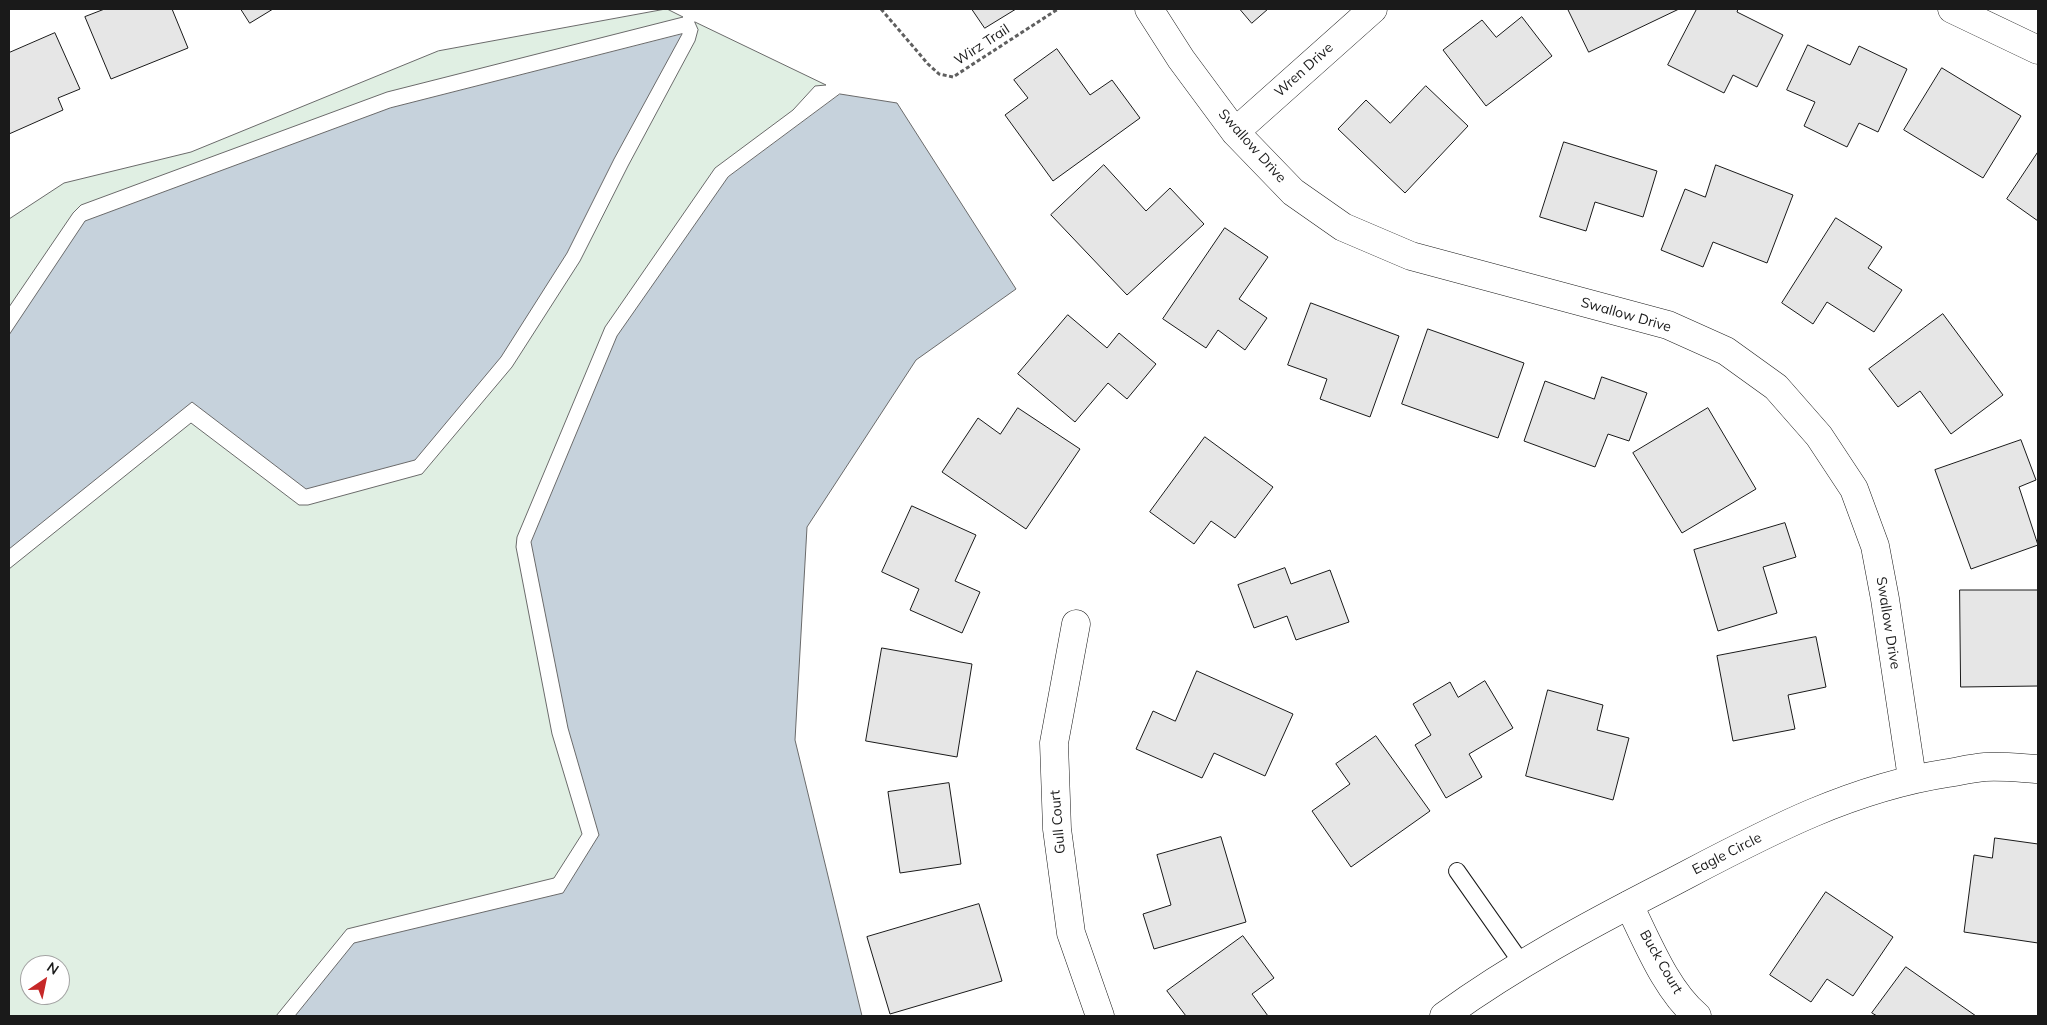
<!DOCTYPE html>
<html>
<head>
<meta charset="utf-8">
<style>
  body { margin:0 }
  #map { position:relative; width:2047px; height:1025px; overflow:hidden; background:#fff; font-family:Mulish,sans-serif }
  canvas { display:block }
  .frame { position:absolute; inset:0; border:10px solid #1a1a1a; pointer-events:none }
  .north { position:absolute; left:20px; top:955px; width:50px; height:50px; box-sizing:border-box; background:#fff; border:1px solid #a3a3a3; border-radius:50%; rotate:34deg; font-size:14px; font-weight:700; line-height:20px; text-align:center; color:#1a1a1a }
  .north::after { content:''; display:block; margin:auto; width:18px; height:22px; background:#c62828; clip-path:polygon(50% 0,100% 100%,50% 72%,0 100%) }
</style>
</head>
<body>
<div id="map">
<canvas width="2047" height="1025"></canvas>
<div class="frame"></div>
<div class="north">N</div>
</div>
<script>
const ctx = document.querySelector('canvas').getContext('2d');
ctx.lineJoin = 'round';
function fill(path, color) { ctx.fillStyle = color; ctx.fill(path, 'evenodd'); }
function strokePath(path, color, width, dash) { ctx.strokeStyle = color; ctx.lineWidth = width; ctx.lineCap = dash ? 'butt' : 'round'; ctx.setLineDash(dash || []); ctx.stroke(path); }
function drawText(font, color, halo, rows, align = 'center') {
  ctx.font = font + ' Mulish,sans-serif'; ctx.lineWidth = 4; ctx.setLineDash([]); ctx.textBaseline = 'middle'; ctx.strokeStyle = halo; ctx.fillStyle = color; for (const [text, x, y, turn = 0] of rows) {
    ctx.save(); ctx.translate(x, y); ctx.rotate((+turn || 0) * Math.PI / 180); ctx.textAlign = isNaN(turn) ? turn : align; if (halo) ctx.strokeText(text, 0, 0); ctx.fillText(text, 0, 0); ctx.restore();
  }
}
const green = new Path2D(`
  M 667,9 L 683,17 L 387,92 L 81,205 L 73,213 L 9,307 L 9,219 L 64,183 L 191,152 L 438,51 Z
  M 695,22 L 826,85 L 815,86 L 793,110 L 715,168 L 605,327 L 517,537 L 516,547 L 552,734 L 582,834 L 554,878 L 347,929 L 276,1016 L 9,1016 L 9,569 L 191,423 L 299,505 L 308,505 L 422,474 L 512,367 L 580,261 L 628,166 L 695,41 L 698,30 ZM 30,965 L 60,965 L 60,995 L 30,995 Z`);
fill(green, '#e0efe3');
strokePath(green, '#6a6a6a', 1);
const water = new Path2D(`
  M 682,34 L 614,159 L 567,253 L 501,357 L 415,460 L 306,489 L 192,402 L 9,549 L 9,335 L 85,221 L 390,108 Z
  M 840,94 L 897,103 L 1016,289 L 916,360 L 807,527 L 795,740 L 862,1016 L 295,1016 L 354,943 L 563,893 L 599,835 L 568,728 L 531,542 L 617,336 L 728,177 Z`);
fill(water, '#c6d2dc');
strokePath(water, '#6a6a6a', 1);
const building = new Path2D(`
  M 105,9 L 172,9 L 188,48 L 111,79 L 85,17 Z
  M 241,9 L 273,9 L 250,23 Z
  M 972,9 L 1016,9 L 985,28 Z
  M 1240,9 L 1268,9 L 1252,23 Z
  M 1568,9 L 1679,9 L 1589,52 Z
  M 1697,9 L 1738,9 L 1737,12 L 1783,35 L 1757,87 L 1733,75 L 1724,93 L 1668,65 Z
  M 1522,17 L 1552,56 L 1486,106 L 1443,50 L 1482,20 L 1496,37 Z
  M 55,33 L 80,89 L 58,98 L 63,110 L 9,134 L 9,53 Z
  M 1808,45 L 1850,65 L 1859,46 L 1907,69 L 1878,132 L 1859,123 L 1847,147 L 1804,126 L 1815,102 L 1787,90 Z
  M 1057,49 L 1090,95 L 1112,80 L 1140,118 L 1053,181 L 1005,115 L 1028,98 L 1014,80 Z
  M 1942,68 L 2021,116 L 1983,178 L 1904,130 Z
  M 1426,86 L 1468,126 L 1405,193 L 1338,129 L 1366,100 L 1390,123 Z
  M 1564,142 L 1657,171 L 1643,217 L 1595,202 L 1586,231 L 1540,217 Z
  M 2038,152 L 2038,221 L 2007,199 Z
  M 1104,165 L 1146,211 L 1170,188 L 1204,224 L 1127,295 L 1051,215 Z
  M 1716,165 L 1793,195 L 1767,263 L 1713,242 L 1703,267 L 1661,250 L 1685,189 L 1705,197 Z
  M 1836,218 L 1882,247 L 1868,268 L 1902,290 L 1874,332 L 1827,302 L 1813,324 L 1782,303 Z
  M 1225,228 L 1268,257 L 1239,299 L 1267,318 L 1245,350 L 1218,330 L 1206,348 L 1163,319 Z
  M 1311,303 L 1399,336 L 1370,417 L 1320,399 L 1327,379 L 1288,365 Z
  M 1943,314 L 2003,395 L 1951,434 L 1920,391 L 1898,407 L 1869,369 Z
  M 1068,315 L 1107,348 L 1119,333 L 1156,364 L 1127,399 L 1108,383 L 1075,422 L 1018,374 Z
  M 1428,329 L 1524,363 L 1498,438 L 1402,404 Z
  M 1602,377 L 1647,393 L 1629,441 L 1608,434 L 1595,467 L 1524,441 L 1545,381 L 1594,399 Z
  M 1018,408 L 1080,449 L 1026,529 L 942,472 L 978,418 L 1000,434 Z
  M 1708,408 L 1756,489 L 1682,533 L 1633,453 Z
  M 1205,437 L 1273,487 L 1235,538 L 1211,521 L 1194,544 L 1150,512 Z
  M 2021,440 L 2036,480 L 2019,487 L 2038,545 L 1971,569 L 1935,470 Z
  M 912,506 L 976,535 L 955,581 L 980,592 L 962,633 L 910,610 L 919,589 L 882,572 Z
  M 1785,523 L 1796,557 L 1763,567 L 1777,613 L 1718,631 L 1694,550 Z
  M 1285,568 L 1291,584 L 1330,570 L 1349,622 L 1296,640 L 1287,616 L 1254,628 L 1238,585 Z
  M 1960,590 L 2038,590 L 2038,686 L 1961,687 Z
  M 1816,637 L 1826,687 L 1788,695 L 1795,729 L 1733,741 L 1717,656 Z
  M 882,648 L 972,664 L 957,757 L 866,741 Z
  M 1197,671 L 1293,714 L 1265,776 L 1214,753 L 1202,778 L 1136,749 L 1153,711 L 1175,721 Z
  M 1485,681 L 1513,728 L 1469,754 L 1482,777 L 1446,798 L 1415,745 L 1431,735 L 1413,704 L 1450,682 L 1458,697 Z
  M 1548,690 L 1603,705 L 1597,730 L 1629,738 L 1613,800 L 1526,776 Z
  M 1376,736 L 1430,811 L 1351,867 L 1312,811 L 1350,784 L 1336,764 Z
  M 949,783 L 961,864 L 900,873 L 888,792 Z
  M 1221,837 L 1246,922 L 1154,949 L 1143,914 L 1171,905 L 1157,855 Z
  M 1995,838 L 2038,844 L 2038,943 L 1964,932 L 1974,855 L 1992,858 Z
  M 1826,892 L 1893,937 L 1853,996 L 1827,979 L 1811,1002 L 1770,975 Z
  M 979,904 L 1002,981 L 890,1014 L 867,937 Z
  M 1243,936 L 1274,978 L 1252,994 L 1268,1016 L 1186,1016 L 1167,991 Z
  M 1906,967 L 1976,1016 L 1877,1016 L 1872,1013 Z`);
fill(building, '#e6e6e6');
strokePath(building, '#1a1a1a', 1);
const lane = new Path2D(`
  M 1457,871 L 1523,965`);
const street = new Path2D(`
  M 1149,9 L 1181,59 L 1235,132 L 1293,192 L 1343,227 L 1411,256 L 1668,325 L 1726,351 L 1776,387 L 1819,436 L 1854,489 L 1875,546 L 1885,599 L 1912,778
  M 1952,9 L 2038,50
  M 1235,132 L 1373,9
  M 1076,624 L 1054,743 L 1057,829 L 1071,933 L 1100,1016
  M 1629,905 C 1647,941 1666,990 1697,1016`);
const secondary = new Path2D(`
  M 1444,1016 C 1513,966 1589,925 1665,886 C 1757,838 1844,789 1948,773 C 1960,771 1973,768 1985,767 C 2003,766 2021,768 2038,769`);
strokePath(lane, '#1a1a1a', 18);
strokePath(street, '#1a1a1a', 29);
strokePath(secondary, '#1a1a1a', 29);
strokePath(new Path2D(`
  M 881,9 L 928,64 L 939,74 L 953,77 L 1058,9`), '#5f5f5f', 3, [4, 2.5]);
strokePath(lane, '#fff', 16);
strokePath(street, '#fff', 28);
strokePath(secondary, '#fff', 28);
drawText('14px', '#1a1a1a', '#fff', [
  ["Wirz Trail",982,45,-33],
  ["Wren Drive",1304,70,-42],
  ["Swallow Drive",1252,146,48],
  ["Swallow Drive",1626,315,16],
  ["Swallow Drive",1888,623,81],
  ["Gull Court",1058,822,-95],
  ["Eagle Circle",1727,854,-27],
  ["Buck Court",1661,962,60]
]);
</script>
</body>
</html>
